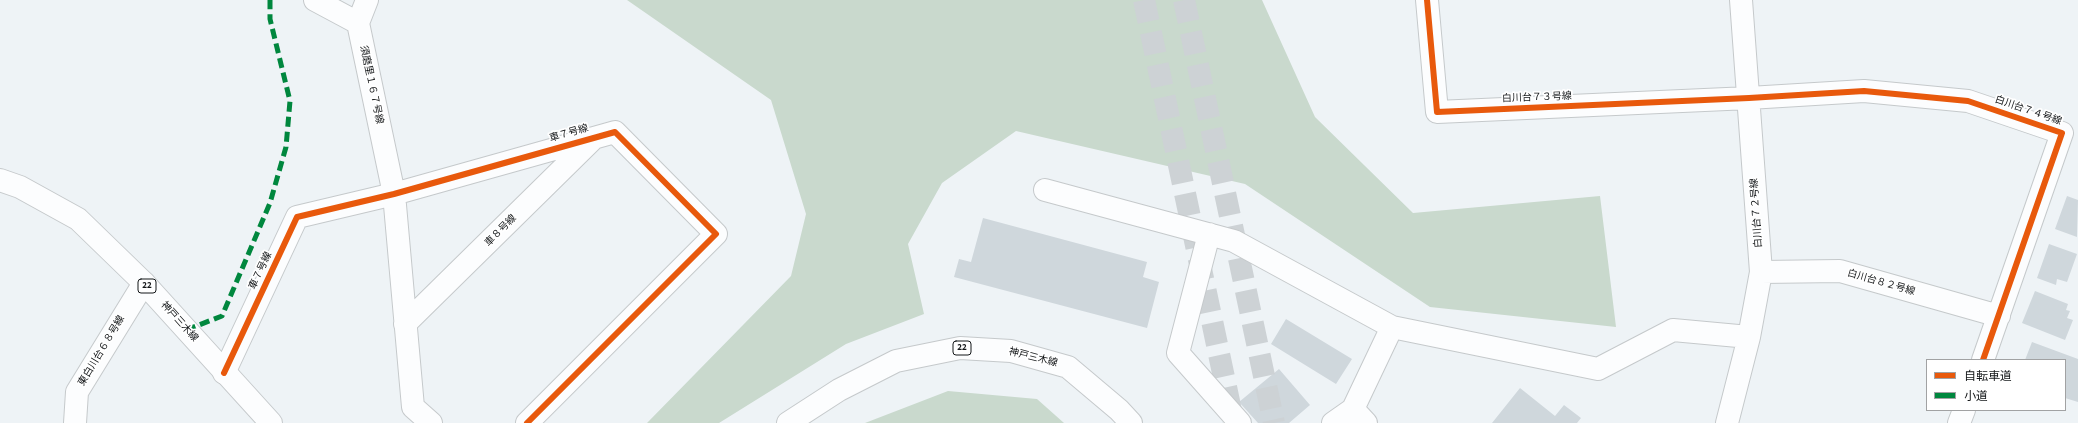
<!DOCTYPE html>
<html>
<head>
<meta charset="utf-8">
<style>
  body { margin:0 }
  #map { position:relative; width:2078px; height:423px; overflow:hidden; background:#eef3f6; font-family:"Source Sans 3","Noto Sans JP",sans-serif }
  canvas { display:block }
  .legend { position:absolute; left:1926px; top:359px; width:140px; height:52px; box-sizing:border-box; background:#fff; border:1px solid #a1a2a3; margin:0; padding:5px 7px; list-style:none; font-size:12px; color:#131618 }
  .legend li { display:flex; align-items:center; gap:8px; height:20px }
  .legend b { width:20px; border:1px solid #a1a2a3 }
</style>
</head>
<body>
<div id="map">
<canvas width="2078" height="423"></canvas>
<ul class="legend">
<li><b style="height:5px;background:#e8590c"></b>自転車道</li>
<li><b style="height:5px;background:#00873e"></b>小道</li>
</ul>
</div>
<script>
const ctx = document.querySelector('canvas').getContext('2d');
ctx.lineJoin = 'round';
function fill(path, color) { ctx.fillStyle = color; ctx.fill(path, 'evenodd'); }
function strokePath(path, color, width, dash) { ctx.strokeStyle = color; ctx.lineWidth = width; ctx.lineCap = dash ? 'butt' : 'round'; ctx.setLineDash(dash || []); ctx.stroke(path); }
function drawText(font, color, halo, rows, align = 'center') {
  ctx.font = font + ' "Source Sans 3","Noto Sans JP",sans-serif'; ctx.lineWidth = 3.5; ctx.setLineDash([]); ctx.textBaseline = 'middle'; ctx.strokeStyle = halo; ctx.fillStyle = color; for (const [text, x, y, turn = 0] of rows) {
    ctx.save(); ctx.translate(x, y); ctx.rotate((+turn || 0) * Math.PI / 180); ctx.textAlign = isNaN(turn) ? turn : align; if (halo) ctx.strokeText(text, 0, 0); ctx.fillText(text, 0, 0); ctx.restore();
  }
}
fill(new Path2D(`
  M 627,0 L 1262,0 L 1315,117 L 1413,213 L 1600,196 L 1616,327 L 1430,307 L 1245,184 L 1016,131 L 942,183 L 908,244 L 924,314 L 846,344 L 719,423 L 647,423 L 791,276 L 806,214 L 771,100 Z
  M 948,391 L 1037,399 L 1064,423 L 865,423 Z`), '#c9d9cd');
fill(new Path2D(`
  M 2067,196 L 2078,200 L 2077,237 L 2055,229 Z
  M 983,218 L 1147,262 L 1143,277 L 1159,282 L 1147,328 L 954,277 L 959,259 L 971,262 Z
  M 2049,244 L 2077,254 L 2067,282 L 2057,279 L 2056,285 L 2037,278 Z
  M 2035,291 L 2068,304 L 2066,310 L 2070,311 L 2067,318 L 2073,320 L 2065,340 L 2022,323 Z
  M 1286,319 L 1352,359 L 1336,384 L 1271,344 Z
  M 2032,342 L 2078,359 L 2078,402 L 2065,398 L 2065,360 L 2025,360 Z
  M 1279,369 L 1310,405 L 1289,423 L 1258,423 L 1239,402 Z
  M 1520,388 L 1555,416 L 1564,405 L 1581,418 L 1577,423 L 1492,423 Z`), '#cfd7dc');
strokePath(new Path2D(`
  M 1144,0 L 1233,420
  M 1184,0 L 1274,423`), '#cdd2d5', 22, [22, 11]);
const minor = new Path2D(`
  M 315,0 L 358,23 L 394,194 L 413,407 L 431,423
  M 1427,0 L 1437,112 L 1749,98 L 1864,91 L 1968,101 L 2062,133 L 1983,360
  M 358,23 L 367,0
  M 1045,190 L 1234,241 L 1392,327 L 1598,369 L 1673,330 L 1749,337
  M 1209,234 L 1178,353 L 1240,423
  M 1761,272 L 1840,271 L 1999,316
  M 405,324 L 594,138
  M 224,373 L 297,217 L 394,194 L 615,132 L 716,234 L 527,423
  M 1353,409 L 1366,423
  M 75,423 L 77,392 L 144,283
  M 1333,423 L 1353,409 L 1392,327
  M 1727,423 L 1749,337 L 1761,272 L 1741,0
  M 1959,423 L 1964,410`);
const major = new Path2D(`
  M 0,180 L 20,187 L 78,219 L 144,283 L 271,423
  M 788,423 L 839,390 L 896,361 L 960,348 L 1011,351 L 1068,367 L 1119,410 L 1131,423`);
strokePath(minor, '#c5c9cb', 24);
strokePath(major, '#c5c9cb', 24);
strokePath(minor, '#fcfdfe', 22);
strokePath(major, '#fcfdfe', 22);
strokePath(new Path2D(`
  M 186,330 L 222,316 L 270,203 L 286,147 L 290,101 L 270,19 L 270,0`), '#00873e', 5, [10, 5]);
strokePath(new Path2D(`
  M 1427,0 L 1437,112 L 1749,98 L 1864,91 L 1968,101 L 2062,133 L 1983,360
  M 224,373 L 297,217 L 394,194 L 615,132 L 716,234 L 527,423`), '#e8590c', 6);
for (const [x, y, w] of [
  [147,286,18],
  [962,348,18]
]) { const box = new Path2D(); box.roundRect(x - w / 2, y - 7, w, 14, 3); ctx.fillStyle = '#fff'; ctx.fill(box); strokePath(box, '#131618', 1); }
drawText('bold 9px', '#131618', null, [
  ["22",147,286],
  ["22",962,348]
]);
drawText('10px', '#131618', '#fff', [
  ["須磨里１６７号線",371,85,78],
  ["白川台７３号線",1537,98,-2],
  ["白川台７４号線",2028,111,19],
  ["車７号線",569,134,-16],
  ["白川台７２号線",1757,213,-94],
  ["車８号線",501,231,-45],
  ["車７号線",261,271,-65],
  ["白川台８２号線",1881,283,16],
  ["神戸三木線",179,322,48],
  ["東白川台６８号線",102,351,-59],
  ["神戸三木線",1033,358,14]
]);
</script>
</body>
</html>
